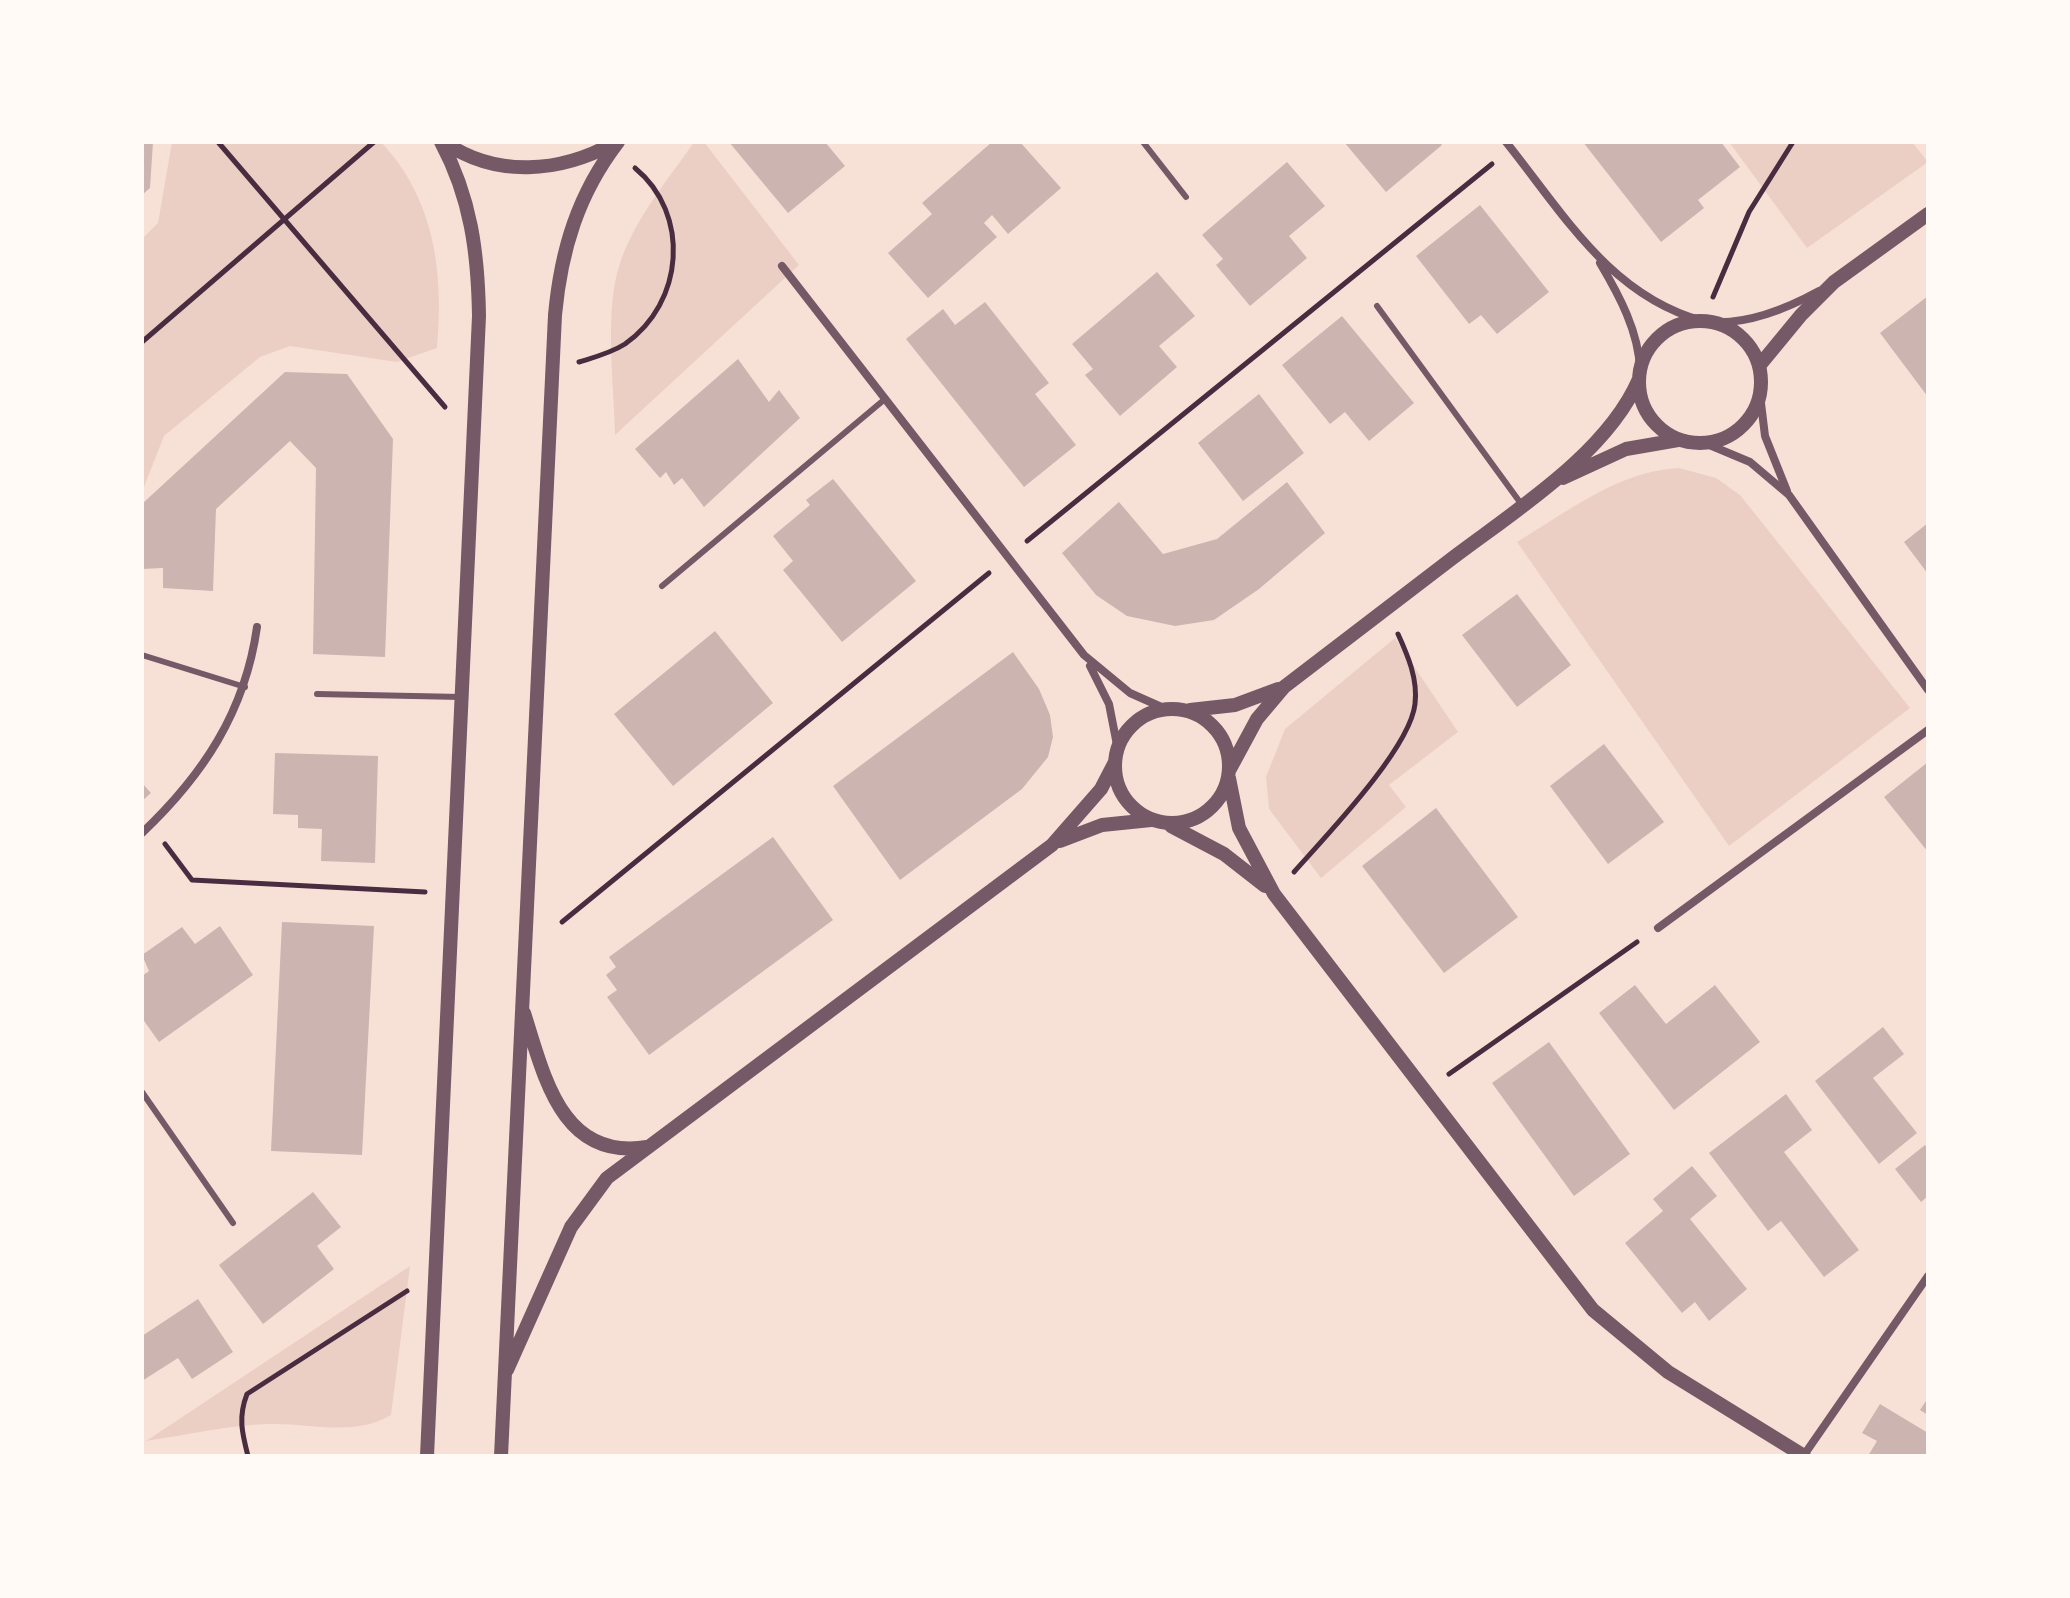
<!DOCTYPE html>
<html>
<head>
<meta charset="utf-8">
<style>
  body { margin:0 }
  #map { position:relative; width:2070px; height:1598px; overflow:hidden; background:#f7e1d7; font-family:Karla,sans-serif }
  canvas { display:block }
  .frame { position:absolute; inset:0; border:144px solid #fffaf5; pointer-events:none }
</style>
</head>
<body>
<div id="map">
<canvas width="2070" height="1598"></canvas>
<div class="frame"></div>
</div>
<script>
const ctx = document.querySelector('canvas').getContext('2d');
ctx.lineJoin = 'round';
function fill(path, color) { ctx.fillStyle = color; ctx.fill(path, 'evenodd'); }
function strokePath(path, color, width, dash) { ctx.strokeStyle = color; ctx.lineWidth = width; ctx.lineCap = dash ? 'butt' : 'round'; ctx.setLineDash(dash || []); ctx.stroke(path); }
fill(new Path2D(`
  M 172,142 L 381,142 C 435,199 444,274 437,348 L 397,362 L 290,346 L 260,357 L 164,436 L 142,492 L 142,239 L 158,223 Z
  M 694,142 L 704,142 L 799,265 L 615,435 C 614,384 604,310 620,263 C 635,218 668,180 694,142 Z
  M 1729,142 L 1912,142 L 1928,162 L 1807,248 Z
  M 1679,468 L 1716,478 L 1740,495 L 1910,708 L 1729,846 L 1517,542 C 1567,512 1618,471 1679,468 Z
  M 1395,638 L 1458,732 L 1389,785 L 1406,807 L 1321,878 L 1269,809 L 1266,777 L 1285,729 Z
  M 410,1266 L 391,1415 C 355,1437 310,1423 269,1424 C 228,1425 187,1435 146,1441 Z`), '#ebcfc5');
fill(new Path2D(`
  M 142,142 L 153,142 L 150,188 L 142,195 Z
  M 729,142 L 825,142 L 845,166 L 788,213 Z
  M 992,142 L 1020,142 L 1061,188 L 1008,234 L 992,215 L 984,223 L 997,237 L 928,298 L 888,253 L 932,214 L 922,203 Z
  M 1344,142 L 1439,142 L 1442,145 L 1386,192 Z
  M 1583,142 L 1721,142 L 1740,167 L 1698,200 L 1704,208 L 1661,242 Z
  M 1287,162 L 1325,206 L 1289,236 L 1307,258 L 1250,306 L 1216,265 L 1223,259 L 1202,235 Z
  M 1480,205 L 1549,292 L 1497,334 L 1481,315 L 1469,324 L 1416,256 Z
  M 1157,272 L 1195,316 L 1159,346 L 1177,367 L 1120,416 L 1085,375 L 1093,369 L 1072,344 Z
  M 1928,296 L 1928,397 L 1880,333 Z
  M 985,302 L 1049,383 L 1035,394 L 1076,445 L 1024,487 L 906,339 L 943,309 L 955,325 Z
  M 1342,316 L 1414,403 L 1369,441 L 1345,412 L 1330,424 L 1282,365 Z
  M 738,359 L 769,402 L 779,390 L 800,418 L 704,507 L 682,478 L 674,485 L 666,472 L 660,478 L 635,449 Z
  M 285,372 L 347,374 L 393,439 L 385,657 L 313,654 L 316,468 L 290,441 L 216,509 L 213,591 L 163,588 L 163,568 L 142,569 L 143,503 Z
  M 1259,394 L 1304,453 L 1243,501 L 1198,443 Z
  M 833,479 L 916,581 L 842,642 L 783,570 L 793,561 L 773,536 L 810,505 L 806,500 Z
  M 1287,482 L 1325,533 L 1259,589 L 1214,620 L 1175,626 L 1127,616 L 1096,595 L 1062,553 L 1119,502 L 1163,554 L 1217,539 Z
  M 1928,523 L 1928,574 L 1904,542 Z
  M 1517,594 L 1571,665 L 1517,707 L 1462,635 Z
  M 715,631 L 773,703 L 673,786 L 614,714 Z
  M 1013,652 L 1039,689 L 1050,715 L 1053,737 L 1048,757 L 1022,789 L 900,880 L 833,786 Z
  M 1604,744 L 1664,822 L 1608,864 L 1550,786 Z
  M 275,753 L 378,756 L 375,863 L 321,861 L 322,829 L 298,828 L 298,815 L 273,814 Z
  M 1928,762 L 1928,852 L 1884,797 Z
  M 142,783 L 151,793 L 142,801 Z
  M 1436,808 L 1518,917 L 1444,973 L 1362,866 Z
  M 773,837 L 833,920 L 649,1055 L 607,997 L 617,990 L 606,975 L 616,967 L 609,957 Z
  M 282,922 L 374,926 L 362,1155 L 271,1151 Z
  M 220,926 L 253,975 L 159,1042 L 142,1018 L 142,976 L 149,971 L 142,955 L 182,927 L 195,944 Z
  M 1635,985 L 1666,1024 L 1715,985 L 1760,1042 L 1674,1110 L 1599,1013 Z
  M 1883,1027 L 1904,1054 L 1873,1078 L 1917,1133 L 1879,1164 L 1815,1081 Z
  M 1549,1042 L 1630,1154 L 1574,1196 L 1492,1083 Z
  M 1786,1094 L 1812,1130 L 1784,1152 L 1859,1250 L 1824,1277 L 1781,1221 L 1768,1231 L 1709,1153 Z
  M 1925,1145 L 1928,1149 L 1928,1196 L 1921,1202 L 1895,1169 Z
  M 1692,1166 L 1717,1196 L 1690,1219 L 1747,1289 L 1709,1321 L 1695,1302 L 1682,1313 L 1625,1243 L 1663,1211 L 1653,1199 Z
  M 313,1192 L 341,1227 L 317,1246 L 334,1269 L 263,1324 L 219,1265 Z
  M 198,1299 L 233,1352 L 192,1379 L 178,1358 L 142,1381 L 142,1336 Z
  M 1928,1398 L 1928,1415 L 1920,1410 Z
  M 1880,1404 L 1928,1433 L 1928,1456 L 1868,1456 L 1877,1441 L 1862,1433 Z`), '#ccb4b1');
strokePath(new Path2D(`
  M 218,142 L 445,407
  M 1713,297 L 1749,212 L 1793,142
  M 142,342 L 374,142
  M 579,362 C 595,357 611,353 625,344 C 684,303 691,214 635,168
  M 1027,541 L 1492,164
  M 165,844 L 192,880 L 425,892
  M 1294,872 C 1325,837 1410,749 1415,704 C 1418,679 1408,656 1398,634
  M 562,922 L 989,573
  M 1449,1074 L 1637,942
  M 248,1456 C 242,1433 238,1417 247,1394 L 407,1291`), '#4a2c40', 5);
strokePath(new Path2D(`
  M 1143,142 L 1186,197
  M 1377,306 L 1522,505
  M 662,586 L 885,399
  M 142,655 L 245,687
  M 317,694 L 461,697
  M 142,1092 L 233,1223`), '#755966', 6);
strokePath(new Path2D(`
  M 1506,142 C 1563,213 1610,296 1703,321
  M 1600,263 C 1619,295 1639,332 1640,370
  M 782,266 L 1084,655 L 1130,693 L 1166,709
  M 1713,322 C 1749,324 1788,308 1819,291
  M 1760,395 L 1765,436 L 1787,491
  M 1707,444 L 1750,462 L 1789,495 L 1928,690
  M 1090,666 L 1109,704 L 1118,750
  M 142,833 C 203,775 245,712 257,627
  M 1658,928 L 1928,730
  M 1804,1455 L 1928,1276`), '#755966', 8);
strokePath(new Path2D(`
  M 444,142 C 496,178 560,173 614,143
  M1639 382a61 61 0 1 1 122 0a61 61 0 1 1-122 0Z
  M 1759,366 L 1801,315 L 1834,282 L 1928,214
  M 1563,478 L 1626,449 L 1678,440
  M1115 766a57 57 0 1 1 114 0a57 57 0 1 1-114 0Z
  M 1190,710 L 1235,705 L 1278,689
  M 1230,769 L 1257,719 L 1284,687 C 1339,645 1395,602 1450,560 C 1513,512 1607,454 1639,379
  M 1229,778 L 1239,828 L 1274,894 L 1593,1310 L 1668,1372 L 1804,1456
  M 1171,826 L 1224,854 L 1265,886
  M 1060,841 L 1102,825 L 1151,820
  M 524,1013 C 544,1075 561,1161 647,1147
  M 507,1370 L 571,1227 L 607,1178 L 1052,845 L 1101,789 L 1115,762
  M 427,1456 L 479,316 C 478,253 471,198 441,142
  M 501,1456 L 555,315 C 561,250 578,194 618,142`), '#755966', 14);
</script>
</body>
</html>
